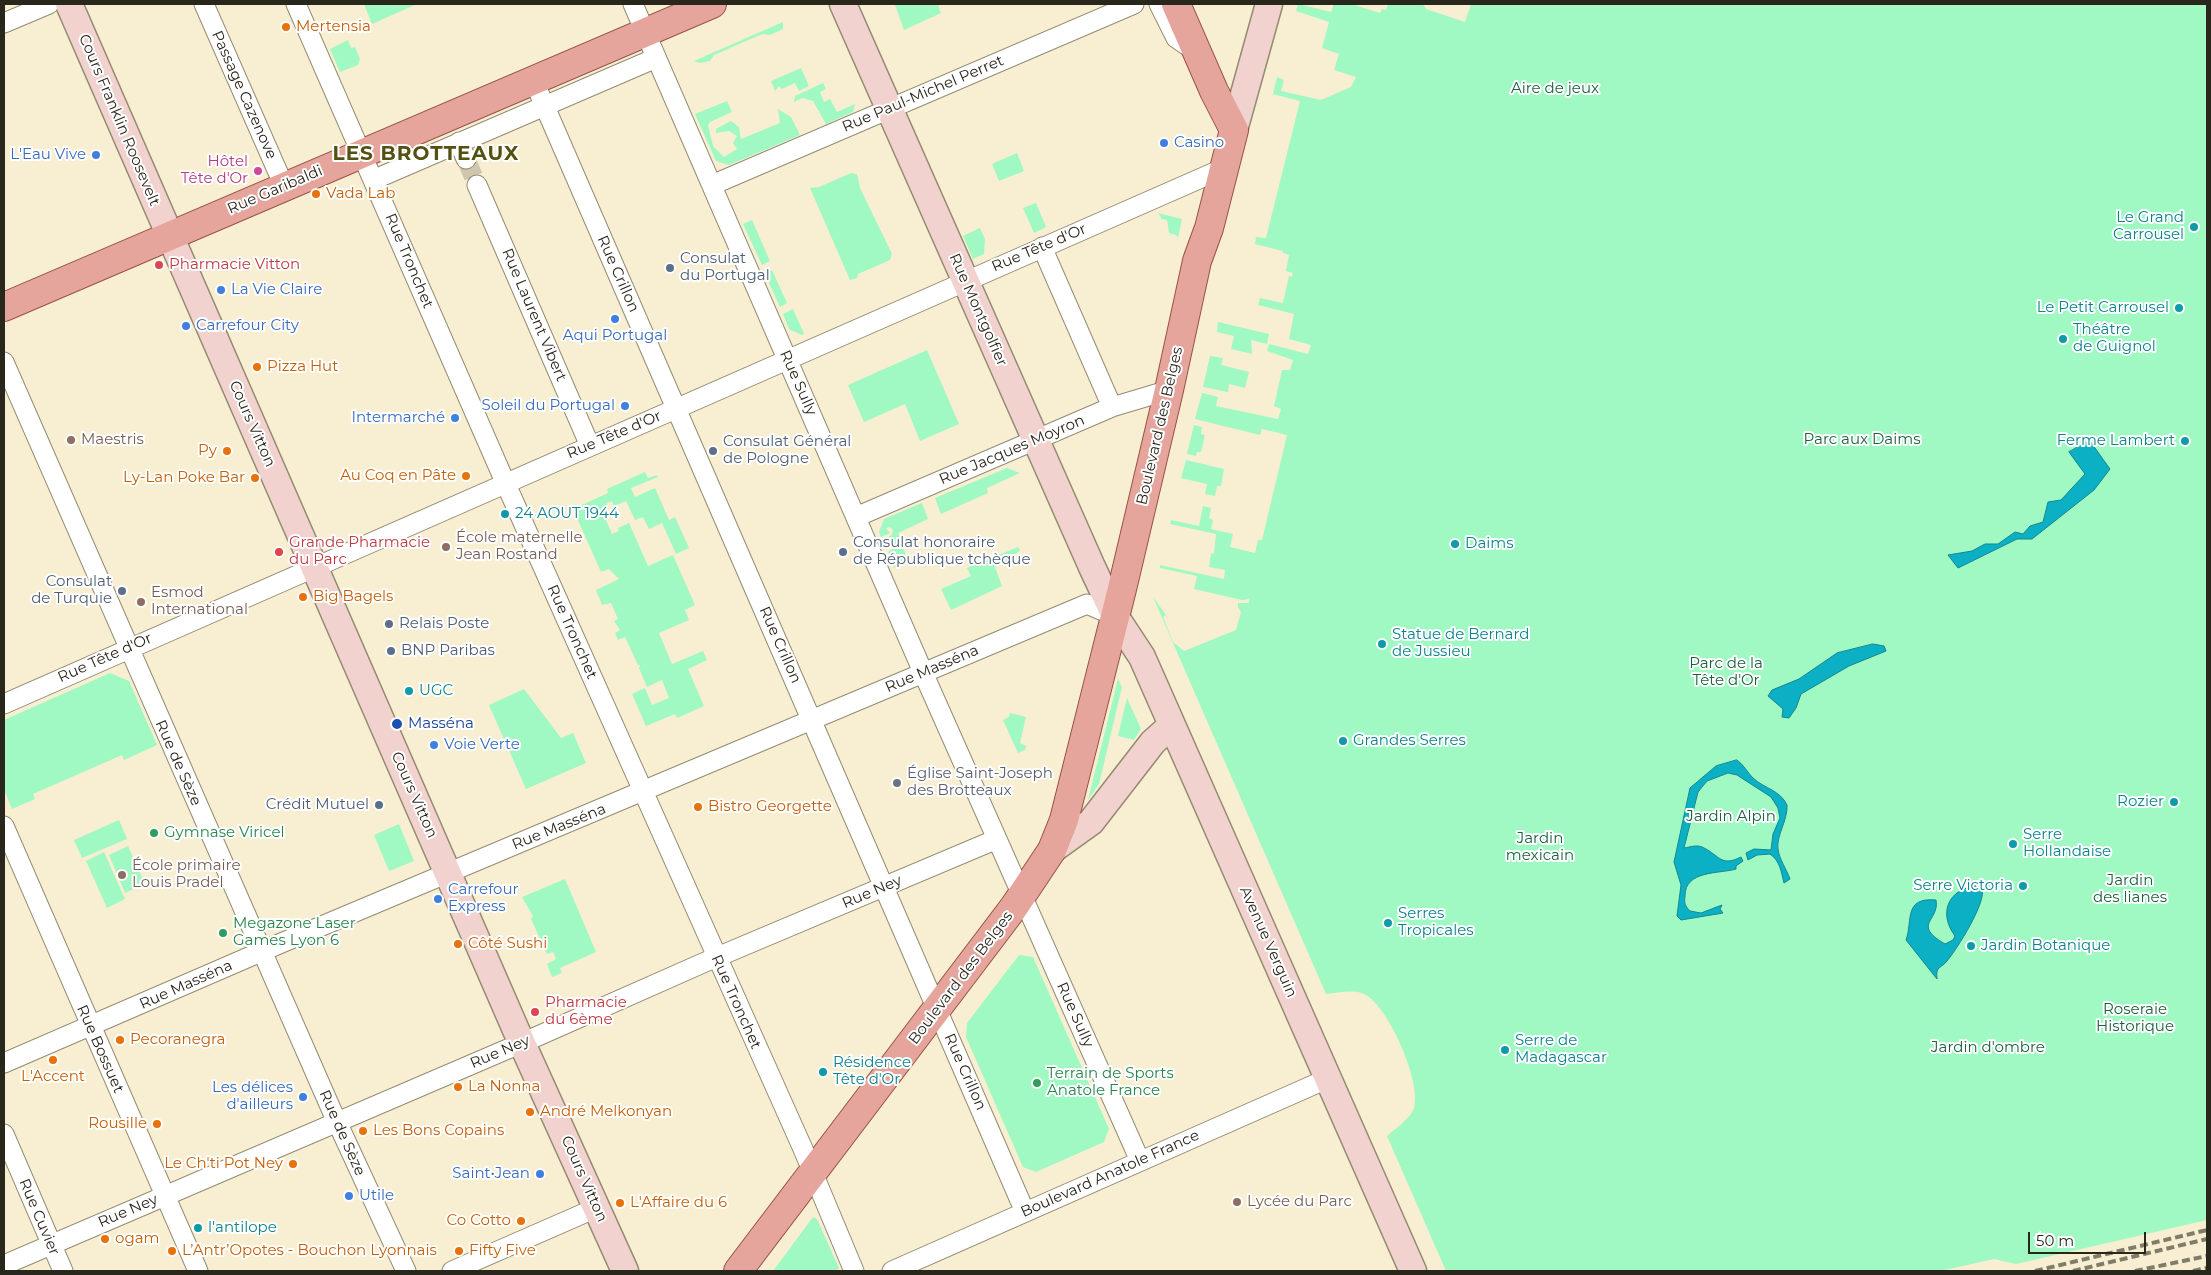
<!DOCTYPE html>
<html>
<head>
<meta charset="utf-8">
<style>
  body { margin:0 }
  #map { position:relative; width:2211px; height:1275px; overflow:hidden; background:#f8efd2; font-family:Montserrat,sans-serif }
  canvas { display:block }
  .frame { position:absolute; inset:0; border:5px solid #29261b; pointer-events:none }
  .scale { position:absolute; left:2028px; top:1232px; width:118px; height:22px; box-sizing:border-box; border:2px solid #29261b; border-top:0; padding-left:6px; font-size:15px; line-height:18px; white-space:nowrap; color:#29261b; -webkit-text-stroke:4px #fff; paint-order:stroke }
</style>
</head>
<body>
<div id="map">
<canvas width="2211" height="1275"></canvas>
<div class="frame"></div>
<div class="scale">50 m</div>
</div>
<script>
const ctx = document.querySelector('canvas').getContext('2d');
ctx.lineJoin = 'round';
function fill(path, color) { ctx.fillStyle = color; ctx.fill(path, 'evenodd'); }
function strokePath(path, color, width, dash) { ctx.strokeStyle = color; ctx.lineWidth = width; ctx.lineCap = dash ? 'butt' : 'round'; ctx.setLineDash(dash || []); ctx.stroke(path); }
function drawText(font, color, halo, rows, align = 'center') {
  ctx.font = font + ' Montserrat,sans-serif'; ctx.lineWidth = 4; ctx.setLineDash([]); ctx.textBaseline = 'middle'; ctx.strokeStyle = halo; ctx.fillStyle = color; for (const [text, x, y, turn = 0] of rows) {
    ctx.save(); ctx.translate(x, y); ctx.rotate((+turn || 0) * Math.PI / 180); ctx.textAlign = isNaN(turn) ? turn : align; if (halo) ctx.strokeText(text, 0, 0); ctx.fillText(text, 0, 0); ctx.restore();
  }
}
fill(new Path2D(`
  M 364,4 L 417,4 L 372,24 Z
  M 899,4 L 940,4 L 938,5 L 941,13 L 904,30 L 895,5 Z
  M 1298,4 L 1331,12 L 1334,4 L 1351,4 L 1380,13 L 1382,9 L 1386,10 L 1388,4 L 1423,4 L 1426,9 L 1465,22 L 1471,4 L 2207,4 L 2207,1220 L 2016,1264 L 1994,1259 L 1940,1271 L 1446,1271 L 1387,1136 C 1396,1128 1410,1119 1414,1108 C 1422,1082 1388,1005 1364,994 C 1354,989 1337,993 1326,994 L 1153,597 L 1166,615 L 1163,617 L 1173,642 L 1184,651 L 1236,630 L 1241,612 L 1238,607 L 1238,603 L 1249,603 L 1249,599 L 1242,600 L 1194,589 L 1197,576 L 1160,568 L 1160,565 L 1224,579 L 1225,570 L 1209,567 L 1211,554 L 1214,553 L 1216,534 L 1170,524 L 1171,520 L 1199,526 L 1203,506 L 1211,508 L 1209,518 L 1213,520 L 1211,529 L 1233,534 L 1230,547 L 1255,553 L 1258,540 L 1262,540 L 1287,435 L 1262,429 L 1260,435 L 1195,419 L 1202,393 L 1218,397 L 1216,406 L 1278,419 L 1281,409 L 1274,406 L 1282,370 L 1290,370 L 1293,360 L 1267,351 L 1269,344 L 1308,354 L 1311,345 L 1289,339 L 1294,314 L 1258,305 L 1260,298 L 1283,303 L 1289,276 L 1292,277 L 1293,273 L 1286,271 L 1289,255 L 1283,253 L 1283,251 L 1255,244 L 1256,237 L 1266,238 L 1300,101 L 1273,94 L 1277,77 L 1284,80 L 1281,91 L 1321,100 L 1351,87 L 1356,77 L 1334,70 L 1339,54 L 1322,48 L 1329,22 L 1296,11 Z
  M 783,22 L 783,29 L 770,35 L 762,34 L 714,55 L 710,61 L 700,63 L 694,61 Z
  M 348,40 L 351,48 L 355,47 L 360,59 L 358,65 L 340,72 L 330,49 Z
  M 801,68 L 809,86 L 799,91 L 795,83 L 782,89 L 779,86 L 775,91 L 771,81 Z
  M 823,83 L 826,89 L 820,92 L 824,102 L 830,99 L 837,112 L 855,104 L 853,112 L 826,124 L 813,101 L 802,98 L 794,102 L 795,96 Z
  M 727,101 L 732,112 L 710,122 L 708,125 L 713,146 L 724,157 L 737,149 L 733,143 L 737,136 L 729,131 L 716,133 L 716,129 L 731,121 L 739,127 L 741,139 L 780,123 L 778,109 L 791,117 L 800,135 L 729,165 L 716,161 L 695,114 Z
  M 1017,153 L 1024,171 L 999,181 L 992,164 Z
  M 851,173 L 857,174 L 860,188 L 892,254 L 890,260 L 858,274 L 857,278 L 850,280 L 810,188 L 819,187 Z
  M 1036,203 L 1046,227 L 1034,233 L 1023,208 Z
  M 1158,213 L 1182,219 L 1178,238 L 1176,235 L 1169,233 L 1167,220 L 1162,219 Z
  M 752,220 L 770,261 L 762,265 L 743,224 Z
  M 980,228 L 985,239 L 984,254 L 973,259 L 963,236 Z
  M 772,270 L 787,303 L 780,307 L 765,274 Z
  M 793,309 L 804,334 L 802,335 L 789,329 L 783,314 Z
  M 1218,322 L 1269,334 L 1267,344 L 1251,340 L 1252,354 L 1231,349 L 1234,336 L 1217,332 Z
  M 927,350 L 959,424 L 920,441 L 905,404 L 864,422 L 848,385 Z
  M 1210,356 L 1223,358 L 1221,365 L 1249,372 L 1245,388 L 1229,384 L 1228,392 L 1203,387 Z
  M 1194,425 L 1202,427 L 1201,434 L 1205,435 L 1201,452 L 1197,452 L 1196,456 L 1187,454 Z
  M 1186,460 L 1224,469 L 1221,486 L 1217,486 L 1215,496 L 1205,494 L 1207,484 L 1181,478 Z
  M 1007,468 L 1020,473 L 987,488 L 988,493 L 941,514 L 935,498 Z
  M 645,472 L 648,478 L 657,475 L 658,477 L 631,488 L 635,497 L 655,488 L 669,520 L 675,517 L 689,548 L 676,554 L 662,523 L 649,529 L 643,517 L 635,520 L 626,501 L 614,506 L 612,501 L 607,503 L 608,508 L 602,511 L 612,534 L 619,531 L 618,528 L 629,523 L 648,566 L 673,555 L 695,605 L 685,610 L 689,620 L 659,633 L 672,664 L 703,651 L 707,660 L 688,669 L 704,706 L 677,718 L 675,714 L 646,726 L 632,694 L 645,688 L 652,705 L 669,698 L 662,680 L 647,687 L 639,668 L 640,665 L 638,665 L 625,637 L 618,640 L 615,633 L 620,630 L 614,621 L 618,619 L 611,603 L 602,605 L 596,590 L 619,579 L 609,569 L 601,572 L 573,509 L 608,493 L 607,489 Z
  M 922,503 L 928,519 L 898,533 L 908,561 L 894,568 L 888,552 L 893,549 L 888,537 L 892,535 L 893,530 L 890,527 L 886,528 L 890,533 L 881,537 L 879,532 L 884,519 Z
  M 1018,547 L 1020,550 L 1008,561 L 995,567 L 1002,586 L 951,610 L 941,589 L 971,576 L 967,568 Z
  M 110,673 L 129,681 L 157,745 L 124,760 L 122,755 L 33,794 L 35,799 L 12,809 L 4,789 L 4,720 Z
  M 1118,679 L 1122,687 L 1099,784 L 1088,800 Z
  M 524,689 L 561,738 L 573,733 L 586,763 L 526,789 L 489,705 Z
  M 1127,698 L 1141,729 L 1134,740 L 1118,736 Z
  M 1010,713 L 1026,717 L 1020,743 L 1026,746 L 1025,750 L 1018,753 L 1003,720 L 1009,717 Z
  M 119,820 L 127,839 L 82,858 L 74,840 Z
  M 399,824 L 414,861 L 389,871 L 374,835 Z
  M 128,846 L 145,884 L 125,893 L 109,855 Z
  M 104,852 L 125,899 L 107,908 L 86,861 Z
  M 565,879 L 596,952 L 560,968 L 562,973 L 552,977 L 547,964 L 556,959 L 553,952 L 547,954 L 531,919 L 533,916 L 522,897 Z
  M 1019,955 L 1033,957 L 1109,1129 L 1104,1142 L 1036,1172 L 1023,1167 L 966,1037 L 967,1023 Z
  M 813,1217 L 817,1219 L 839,1268 L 836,1271 L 773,1271 Z`), '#a0f8c3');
const water = new Path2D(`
  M 2090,441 L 2110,469 L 2094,490 L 2032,539 L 2017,539 L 1958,568 L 1948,555 L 1972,551 L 1985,544 L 1998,544 L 2015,532 L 2023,534 L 2030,526 L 2043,522 L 2048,502 L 2061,500 L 2085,474 L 2069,452 Z
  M 1873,644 L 1884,646 L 1886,651 L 1849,666 L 1801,694 L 1796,708 L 1789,718 L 1782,717 L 1783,709 L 1768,696 L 1772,690 L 1799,679 L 1837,653 Z
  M 1737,760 C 1744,765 1747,772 1753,778 C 1765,789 1780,790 1787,805 C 1788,820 1776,836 1778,849 C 1779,859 1787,870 1790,879 L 1784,883 C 1781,871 1780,861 1770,854 L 1757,855 L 1748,860 L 1746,853 L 1754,849 L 1771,850 L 1773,834 L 1780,818 L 1778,808 L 1771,797 L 1737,775 L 1728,773 L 1707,781 L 1698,792 L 1684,848 C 1690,847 1698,844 1704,848 C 1720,856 1721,867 1741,857 L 1743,861 L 1736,866 L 1736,869 C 1719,874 1685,870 1685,896 C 1684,903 1685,906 1690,911 L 1701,913 L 1722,905 L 1720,909 L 1723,913 L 1681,920 L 1677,916 L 1681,885 L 1674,862 L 1690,788 L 1716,766 Z
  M 1976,886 L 1982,888 C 1987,902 1957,949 1947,961 C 1945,964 1941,966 1938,969 C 1936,972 1937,977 1937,979 L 1906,940 C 1913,921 1903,897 1936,900 C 1940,921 1911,924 1945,944 L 1953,940 L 1955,936 C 1938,913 1948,889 1976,886 Z`);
fill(water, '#0cb0c4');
strokePath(water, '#158791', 1);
strokePath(new Path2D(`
  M 466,159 L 477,185`), '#cfc7ad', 19, [19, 9]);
const street = new Path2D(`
  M 204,4 L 284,186
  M 296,4 L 505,482 L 803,1149 L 854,1271
  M 633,4 L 929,686 L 1140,1161
  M 1159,4 L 1176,38 L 1186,45
  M 4,23 L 49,4
  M 533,79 L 1025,1212
  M 459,142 L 466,159
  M 373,180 L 656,58
  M 477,185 L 590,446
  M 712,185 L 1134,4
  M 1042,247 L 1112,407
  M 4,362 L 332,1111 L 406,1271
  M 856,517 L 1112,407 L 1169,390
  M 4,704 L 1224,168
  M 4,826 L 198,1271
  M 4,1063 L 279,944 L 1087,604 L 1115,616
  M 4,1134 L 63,1271
  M 4,1265 L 538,1036 L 703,963 L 997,839
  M 452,1271 L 596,1208
  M 892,1271 L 1329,1078`);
const secondary = new Path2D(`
  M 69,4 L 516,1030 L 625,1271
  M 843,4 L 1092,567 L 1115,616 L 1142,657 L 1413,1271
  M 1234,130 L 1269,4
  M 1052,850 L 1091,822 L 1153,742 L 1171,726`);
const primary = new Path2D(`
  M 4,307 L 712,4
  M 738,1271 L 1014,907 L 1052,850 L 1064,820 L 1122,589 L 1169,390 L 1197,261 L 1209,228 L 1234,130 L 1214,91 L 1176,4`);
strokePath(street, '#938b71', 21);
strokePath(secondary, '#938b71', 29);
strokePath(primary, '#985245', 30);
strokePath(street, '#fff', 19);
strokePath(secondary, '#f2d2ce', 26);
strokePath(primary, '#e5a59d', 28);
strokePath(new Path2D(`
  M 2035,1271 L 2207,1230
  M 2073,1271 L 2207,1239
  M 2135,1271 L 2207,1256
  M 2193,1271 L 2207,1268`), '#817c69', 4, [8, 4]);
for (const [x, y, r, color] of [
  [286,27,5,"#e8710a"],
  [1164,143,5,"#3f7fe0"],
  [96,155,5,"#3f7fe0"],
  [258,171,5,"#d1479c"],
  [316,194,5,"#e8710a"],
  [2194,227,5,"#0f9aa8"],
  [159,265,5,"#e0444e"],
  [670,268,5,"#5c6f8a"],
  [221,290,5,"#3f7fe0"],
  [2179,308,5,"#0f9aa8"],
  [615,319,5,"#3f7fe0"],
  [186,326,5,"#3f7fe0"],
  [2063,339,5,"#0f9aa8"],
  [257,367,5,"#e8710a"],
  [625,406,5,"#3f7fe0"],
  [455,418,5,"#3f7fe0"],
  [71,440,5,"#8d6e63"],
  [2185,441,5,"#0f9aa8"],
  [227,451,5,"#e8710a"],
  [713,451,5,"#5c6f8a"],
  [466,476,5,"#e8710a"],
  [255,478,5,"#e8710a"],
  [505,514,5,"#0f9aa8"],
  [1455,544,5,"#0f9aa8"],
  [446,547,5,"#8d6e63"],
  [279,552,5,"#e0444e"],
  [843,552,5,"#5c6f8a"],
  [122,591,5,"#5c6f8a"],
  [303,597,5,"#e8710a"],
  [141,602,5,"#8d6e63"],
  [389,624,5,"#5c6f8a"],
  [1382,644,5,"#0f9aa8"],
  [391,651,5,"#5c6f8a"],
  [409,691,5,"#0f9aa8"],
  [397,724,6,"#1a4fb4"],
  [1343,741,5,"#0f9aa8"],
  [434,745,5,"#3f7fe0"],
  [897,783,5,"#6b7280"],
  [2174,802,5,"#0f9aa8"],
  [379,805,5,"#5c6f8a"],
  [698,807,5,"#e8710a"],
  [154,833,5,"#2e9e5b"],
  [2013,844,5,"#0f9aa8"],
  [122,875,5,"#8d6e63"],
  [2023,886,5,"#0f9aa8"],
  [438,899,5,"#3f7fe0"],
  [1388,923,5,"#0f9aa8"],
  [223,933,5,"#2e9e5b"],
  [458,944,5,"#e8710a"],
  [1971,946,5,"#0f9aa8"],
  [535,1012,5,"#e0444e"],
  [120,1040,5,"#e8710a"],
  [1505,1050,5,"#0f9aa8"],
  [53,1060,5,"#e8710a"],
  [823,1072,5,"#0f9aa8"],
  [1037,1083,5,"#2e9e5b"],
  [458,1087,5,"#e8710a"],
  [303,1097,5,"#3f7fe0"],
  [530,1112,5,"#e8710a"],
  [157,1124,5,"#e8710a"],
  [363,1131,5,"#e8710a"],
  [293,1164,5,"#e8710a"],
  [540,1174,5,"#3f7fe0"],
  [349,1196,5,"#3f7fe0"],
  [1237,1202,5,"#8d6e63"],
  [620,1203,5,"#e8710a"],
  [521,1221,5,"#e8710a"],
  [198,1228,5,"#0f9aa8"],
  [105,1239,5,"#e8710a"],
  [172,1251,5,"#e8710a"],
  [459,1251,5,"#e8710a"]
]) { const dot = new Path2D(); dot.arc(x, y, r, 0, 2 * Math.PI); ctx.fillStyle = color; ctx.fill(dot); strokePath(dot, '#fff', 2); }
drawText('15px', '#c56008', '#fff', [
  ["Mertensia",296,27],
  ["Vada Lab",326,194],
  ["Pizza Hut",267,367],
  ["Py",217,451,"right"],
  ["Au Coq en Pâte",456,476,"right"],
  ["Ly-Lan Poke Bar",245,478,"right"],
  ["Big Bagels",313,597],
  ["Bistro Georgette",708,807],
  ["Côté Sushi",468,944],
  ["Pecoranegra",130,1040],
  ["L'Accent",53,1077,"center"],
  ["La Nonna",468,1087],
  ["André Melkonyan",540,1112],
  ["Rousille",147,1124,"right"],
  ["Les Bons Copains",373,1131],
  ["Le Ch'ti Pot Ney",283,1164,"right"],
  ["L'Affaire du 6",630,1203],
  ["Co Cotto",511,1221,"right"],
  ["ogam",115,1239],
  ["L’Antr’Opotes - Bouchon Lyonnais",182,1251],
  ["Fifty Five",469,1251]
], 'left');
drawText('15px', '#1e613e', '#fff', [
  ["Aire de jeux",1555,89],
  ["Parc aux Daims",1862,440],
  ["Parc de la",1726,664],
  ["Tête d'Or",1726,681],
  ["Jardin Alpin",1731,817],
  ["Jardin",1540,839],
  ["mexicain",1540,856],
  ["Jardin",2130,881],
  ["des lianes",2130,898],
  ["Roseraie",2135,1010],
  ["Historique",2135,1027],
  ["Jardin d'ombre",1988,1048]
]);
drawText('15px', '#29261b', '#fff', [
  ["Rue Paul-Michel Perret",923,94,-23],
  ["Passage Cazenove",244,95,66],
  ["Cours Franklin Roosevelt",119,120,67],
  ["Rue Garibaldi",275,190,-23],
  ["Rue Tête d'Or",1039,248,-23],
  ["Rue Tronchet",409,261,67],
  ["Rue Crillon",618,274,66],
  ["Rue Montgolfier",978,310,66],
  ["Rue Laurent Vibert",534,315,67],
  ["Rue Sully",798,383,66],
  ["Cours Vitton",252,424,66],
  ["Boulevard des Belges",1160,426,-77],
  ["Rue Tête d'Or",614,435,-23],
  ["Rue Jacques Moyron",1012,450,-23],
  ["Rue Tronchet",572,632,66],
  ["Rue Crillon",780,645,66],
  ["Rue Tête d'Or",105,658,-24],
  ["Rue Masséna",932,669,-23],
  ["Rue de Sèze",178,763,66],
  ["Cours Vitton",414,795,66],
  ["Rue Masséna",559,827,-22],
  ["Rue Ney",872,892,-23],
  ["Avenue Verguin",1268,942,66],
  ["Boulevard des Belges",961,978,-53],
  ["Rue Masséna",186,985,-24],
  ["Rue Tronchet",736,1002,66],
  ["Rue Sully",1075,1015,66],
  ["Rue Bossuet",100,1049,66],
  ["Rue Ney",500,1052,-23],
  ["Rue Crillon",965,1072,66],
  ["Rue de Sèze",342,1133,66],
  ["Boulevard Anatole France",1110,1174,-24],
  ["Cours Vitton",584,1179,66],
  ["Rue Ney",128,1211,-23],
  ["Rue Cuvier",39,1217,67]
]);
drawText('15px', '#366cbe', '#fff', [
  ["Casino",1174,143],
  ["L'Eau Vive",86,155,"right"],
  ["La Vie Claire",231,290],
  ["Carrefour City",196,326],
  ["Aqui Portugal",615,336,"center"],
  ["Soleil du Portugal",615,406,"right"],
  ["Intermarché",445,418,"right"],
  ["Voie Verte",444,745],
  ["Carrefour",448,890],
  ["Express",448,907],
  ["Les délices",293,1088,"right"],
  ["d'ailleurs",293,1105,"right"],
  ["Saint•Jean",530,1174,"right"],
  ["Utile",359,1196]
], 'left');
drawText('15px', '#b23c85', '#fff', [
  ["Hôtel",248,162],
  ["Tête d'Or",248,179]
], 'right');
drawText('15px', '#0d838f', '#fff', [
  ["Le Grand",2184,218,"right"],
  ["Carrousel",2184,235,"right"],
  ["Le Petit Carrousel",2169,308,"right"],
  ["Théâtre",2073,330],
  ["de Guignol",2073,347],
  ["Ferme Lambert",2175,441,"right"],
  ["24 AOUT 1944",515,514],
  ["Daims",1465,544],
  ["Statue de Bernard",1392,635],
  ["de Jussieu",1392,652],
  ["UGC",419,691],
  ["Grandes Serres",1353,741],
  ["Rozier",2164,802,"right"],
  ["Serre",2023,835],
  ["Hollandaise",2023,852],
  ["Serre Victoria",2013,886,"right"],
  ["Serres",1398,914],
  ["Tropicales",1398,931],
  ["Jardin Botanique",1981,946],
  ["Serre de",1515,1041],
  ["Madagascar",1515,1058],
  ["Résidence",833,1063],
  ["Tête d'Or",833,1080],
  ["l'antilope",208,1228]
], 'left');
drawText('15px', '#4e5e75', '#fff', [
  ["Consulat",680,259],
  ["du Portugal",680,276],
  ["Consulat Général",723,442],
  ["de Pologne",723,459],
  ["Consulat honoraire",853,543],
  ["de République tchèque",853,560],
  ["Consulat",112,582,"right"],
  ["de Turquie",112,599,"right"],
  ["Relais Poste",399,624],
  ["BNP Paribas",401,651],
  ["Crédit Mutuel",369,805,"right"]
], 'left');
drawText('15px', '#be3a42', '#fff', [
  ["Pharmacie Vitton",169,265],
  ["Grande Pharmacie",289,543],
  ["du Parc",289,560],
  ["Pharmacie",545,1003],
  ["du 6ème",545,1020]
], 'left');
drawText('15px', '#785e54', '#fff', [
  ["Maestris",81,440],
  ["École maternelle",456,538],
  ["Jean Rostand",456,555],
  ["Esmod",151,593],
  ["International",151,610],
  ["École primaire",132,866],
  ["Louis Pradel",132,883],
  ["Lycée du Parc",1247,1202]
], 'left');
drawText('15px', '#164399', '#fff', [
  ["Masséna",408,724]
], 'left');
drawText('15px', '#5b616d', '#fff', [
  ["Église Saint-Joseph",907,774],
  ["des Brotteaux",907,791]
], 'left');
drawText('15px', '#27864d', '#fff', [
  ["Gymnase Viricel",164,833],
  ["Megazone Laser",233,924],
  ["Games Lyon 6",233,941],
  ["Terrain de Sports",1047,1074],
  ["Anatole France",1047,1091]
], 'left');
ctx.letterSpacing = '1px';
drawText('bold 20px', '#545113', '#fff', [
  ["LES BROTTEAUX",426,154]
]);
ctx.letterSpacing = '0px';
</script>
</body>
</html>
